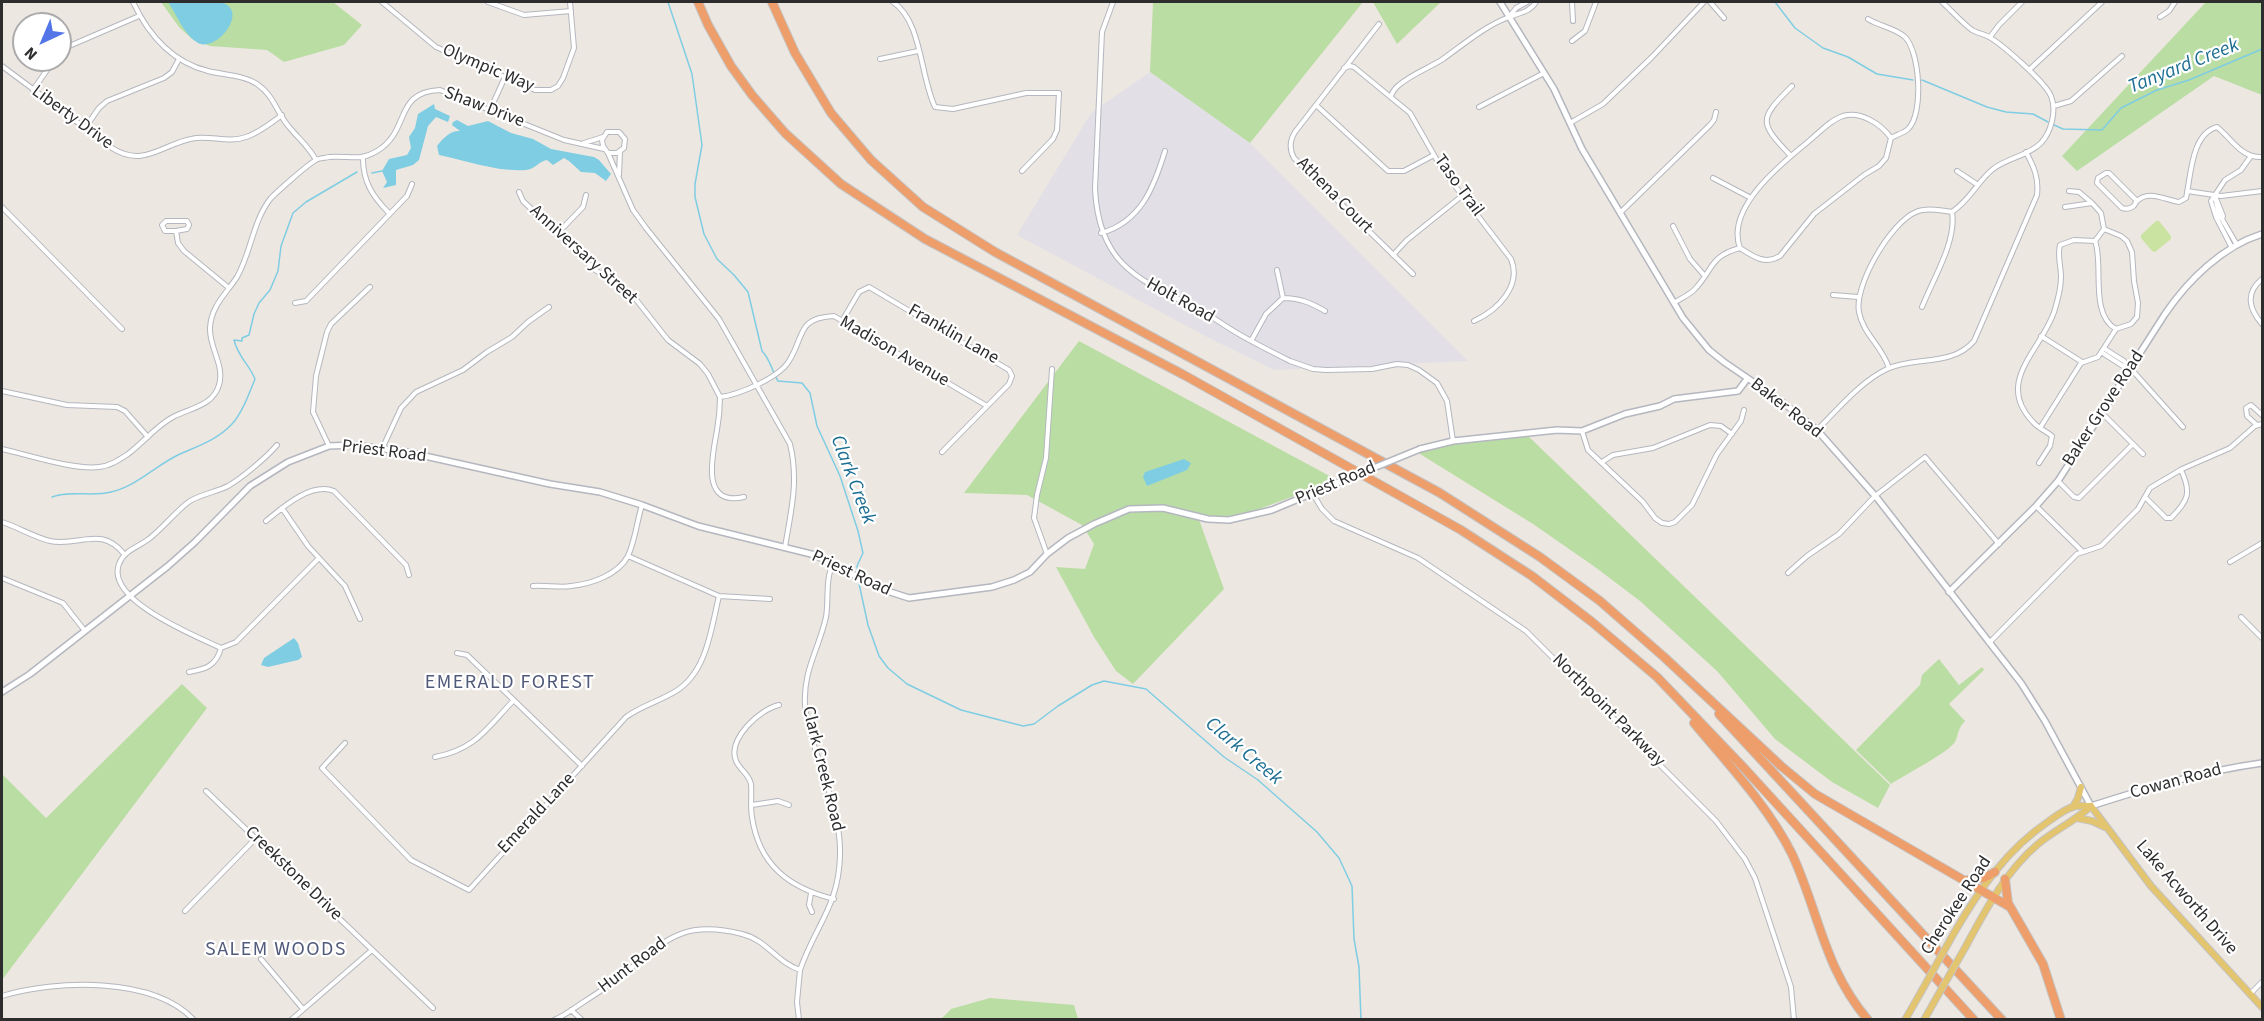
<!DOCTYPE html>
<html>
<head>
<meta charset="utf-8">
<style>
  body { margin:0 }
  #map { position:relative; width:2264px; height:1021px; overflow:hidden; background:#ede7e1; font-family:"Source Sans 3",sans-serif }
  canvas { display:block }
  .frame { position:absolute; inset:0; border:3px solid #2d2d2d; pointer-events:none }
  .north { position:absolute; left:12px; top:12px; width:60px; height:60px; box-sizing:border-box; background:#fff; border:2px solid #ababab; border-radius:50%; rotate:224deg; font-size:16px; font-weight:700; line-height:24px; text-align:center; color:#2d2d2d }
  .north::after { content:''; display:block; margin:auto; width:21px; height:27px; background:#5375e8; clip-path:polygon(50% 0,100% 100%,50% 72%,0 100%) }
</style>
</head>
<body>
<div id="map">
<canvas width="2264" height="1021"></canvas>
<div class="frame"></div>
<div class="north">N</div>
</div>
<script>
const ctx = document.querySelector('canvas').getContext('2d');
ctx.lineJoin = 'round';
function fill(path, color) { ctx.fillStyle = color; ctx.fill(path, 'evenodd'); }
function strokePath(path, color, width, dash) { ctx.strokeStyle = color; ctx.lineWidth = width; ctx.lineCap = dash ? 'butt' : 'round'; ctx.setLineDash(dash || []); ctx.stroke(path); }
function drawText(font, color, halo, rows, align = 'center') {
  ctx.font = font + ' "Source Sans 3",sans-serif'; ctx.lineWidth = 4.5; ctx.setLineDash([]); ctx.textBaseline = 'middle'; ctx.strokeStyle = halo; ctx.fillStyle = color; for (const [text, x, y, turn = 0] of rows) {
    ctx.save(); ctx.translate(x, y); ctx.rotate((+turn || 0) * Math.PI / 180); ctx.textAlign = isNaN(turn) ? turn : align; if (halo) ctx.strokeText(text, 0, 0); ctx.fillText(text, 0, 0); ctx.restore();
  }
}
fill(new Path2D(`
  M 1150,72 L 1250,143 L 1468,361 L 1274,370 L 1207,337 L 1017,235 L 1091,113 Z`), '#e2e0e6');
fill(new Path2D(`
  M 161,2 L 333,2 L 362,25 L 344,45 L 284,62 L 267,50 L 210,46 L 192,39 L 179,27 Z
  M 1153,2 L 1363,2 L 1250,143 L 1150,72 Z
  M 1373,2 L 1441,2 L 1397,44 Z
  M 2206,2 L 2262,2 L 2262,95 L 2214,76 L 2077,171 L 2062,156 Z
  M 1079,341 L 1337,480 L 1243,515 L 1219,517 L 1197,514 L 1224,589 L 1133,684 L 1116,671 L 1094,637 L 1056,567 L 1085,569 L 1094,544 L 1082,525 L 1027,495 L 964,493 Z
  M 1524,432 L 1890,785 L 1878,808 L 1832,782 L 1775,739 L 1717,671 L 1640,601 L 1595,567 L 1533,524 L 1412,449 Z
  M 1939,659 L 1959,685 L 1982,667 L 1984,670 L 1949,704 L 1965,721 C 1957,730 1959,733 1955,742 C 1949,752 1903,776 1891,784 L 1856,750 L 1920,685 L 1922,675 Z
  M 182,684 L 207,708 L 2,980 L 2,774 L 46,818 Z
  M 990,998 L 1074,1005 L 1078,1019 L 941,1019 L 951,1009 Z`), '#badda3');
fill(new Path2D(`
  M 2156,221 L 2159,221 L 2171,236 L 2171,239 L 2155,252 L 2152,251 L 2141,238 L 2141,235 Z`), '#cae3a0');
fill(new Path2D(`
  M 168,2 C 184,1 205,0 220,2 C 251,9 217,53 198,43 C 184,35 177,15 168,2 Z
  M 434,104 L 435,109 L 450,116 L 448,122 L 436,117 L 428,126 L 419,160 L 413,165 L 396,170 L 396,185 L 383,188 L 387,182 L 382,171 L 389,159 L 407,155 L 411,148 L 409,137 L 415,128 L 418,114 Z
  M 457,120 L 468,126 L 488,121 L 511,133 L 533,139 L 551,149 L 594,157 L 599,160 L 611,174 L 606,181 L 595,173 L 581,172 L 569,161 L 564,158 L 553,165 L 547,160 C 539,161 534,170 526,170 C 497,172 468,161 439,155 L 437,146 C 443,138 451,130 460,131 L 452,125 L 453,122 Z
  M 1184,459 L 1191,463 L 1187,470 L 1147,486 L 1143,477 L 1145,472 Z
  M 294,638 L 298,643 L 302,657 L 298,660 L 268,667 L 261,665 L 264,658 Z`), '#7fcde3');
strokePath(new Path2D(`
  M 668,2 L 692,74 L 702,145 L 695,184 L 695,197 L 704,234 L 717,259 L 734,275 L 748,292 L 762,351 C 770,359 772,371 778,381 L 802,383 L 810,393 L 817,426 L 840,476 L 858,531 L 863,553 L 857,566 L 858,574
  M 1775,2 L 1795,28 L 1823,48 L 1848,57 L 1877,74 L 1913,80
  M 1922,80 L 1987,107 L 2006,112 L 2033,114 L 2048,122
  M 2054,125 L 2063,129 L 2102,130 L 2121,108 L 2157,90 L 2189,80 L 2262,49
  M 372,173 L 382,171
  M 52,497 C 70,490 92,497 111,492 C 137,486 156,465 180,454 C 198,446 217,440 232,424 C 242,413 249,394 255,379 C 249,364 238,357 234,340 L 242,341 L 242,338 L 249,335 L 254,314 L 259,303 L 270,290 L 278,271 L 281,246 L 293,213 L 306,202 L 357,172
  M 858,579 L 868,625 L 879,656 L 888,668 L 907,684 L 961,710 L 1023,726 L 1034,724 L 1058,706 L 1092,685 L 1104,681 L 1146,689 L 1224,757 L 1258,780 L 1300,817 L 1317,832 L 1339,858 L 1352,886 L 1354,939 L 1359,967 L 1361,1020`), '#7fcde3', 1.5);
const minor = new Path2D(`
  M 133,2 C 148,34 172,62 208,71 C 224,75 243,75 257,84 C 274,95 277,114 290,128 C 299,139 309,147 316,160
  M 382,2 L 436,47 L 535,90 L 551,90 L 558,86 L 563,78 L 574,48 L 570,2
  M 488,2 L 524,15 L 571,11
  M 893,2 C 922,21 920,76 935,107 L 953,109 L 1026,93 L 1059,93 L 1057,130 L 1053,139 L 1022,171
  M 1113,2 L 1102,32 L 1095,189 C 1099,267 1140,280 1202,311 C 1214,318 1225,326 1237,333 C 1254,343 1272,352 1290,361 L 1313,369 L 1326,370 L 1372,369 L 1397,364 L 1408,365 L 1419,370 L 1437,383 L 1447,401 L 1453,441
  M 1572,2 L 1573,21
  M 1710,2 L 1724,18
  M 1510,16 L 1516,8 L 1527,2
  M 2160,17 L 2169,11 L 2175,2
  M 1868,19 C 1879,26 1895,28 1905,37 C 1920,52 1924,114 1908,129 C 1904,133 1896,135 1891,138
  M 1379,24 L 1295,132 C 1290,140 1289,149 1294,158 L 1413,274
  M 1990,37 L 1999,25 L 2022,2
  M 1572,41 L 1585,31 L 1596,2
  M 60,52 L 67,47 L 139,16
  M 880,59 L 918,51
  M 2,66 L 112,148 C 145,169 164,142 196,138 C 213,136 229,143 246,137 C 259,133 271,123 282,115
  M 1344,68 L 1350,66 L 1354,67 L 1410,113 L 1442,169 L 1511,259 C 1522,286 1498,310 1474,321
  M 2029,70 L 2102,2
  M 33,90 L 54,60
  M 1391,96 C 1393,91 1395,88 1399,85 C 1412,74 1429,68 1443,59 C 1464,44 1485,26 1509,17 C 1519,13 1530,12 1536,2
  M 1316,105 L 1388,171 L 1404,171 L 1434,155
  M 2054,106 L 2071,101 L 2122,56
  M 1479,107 L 1544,73
  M 490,110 L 505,77
  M 1570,123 L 1603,104 L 1652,57 L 1704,2
  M 85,128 L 99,108 L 107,101 L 164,78 L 172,72 L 179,59
  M 584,143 L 603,137
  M 608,153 L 617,153 L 624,148 L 625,139 L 619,132 L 607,132 L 602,140 L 603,146 L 608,153 L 633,210 L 646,228 L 719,319 L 790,444 C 799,481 791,511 785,547
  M 1791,156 C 1758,122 1759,119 1792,86
  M 363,159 C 363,182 373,197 389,213
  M 1957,171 L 1978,185
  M 2106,173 L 2109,173 L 2136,200 C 2136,207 2129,210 2122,208 L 2097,183 L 2098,178 Z
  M 619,175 L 620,152
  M 1713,178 L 1751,198
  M 2069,191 L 2079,192 L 2092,203
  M 2187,191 L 2221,196 L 2262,191
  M 519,192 L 523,201 L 594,269 L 634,297 L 668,340 L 700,364 L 708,374 L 720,397 C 738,395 779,378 789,361 C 805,336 796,318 834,316 L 987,406
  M 2215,196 L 2223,216 L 2222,219 L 2237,245
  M 2215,196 L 2219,215 L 2222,219
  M 2136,202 C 2148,189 2165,200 2179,202 L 2186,198 C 2191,176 2191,134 2217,127 C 2232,139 2241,158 2262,157
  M 2,207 L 122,329
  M 2065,207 L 2092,203 L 2101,213 L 2104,229
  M 1620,213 L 1710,125 L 1714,120 L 1716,112
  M 1673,226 L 1690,259 L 1704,275
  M 176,231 L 165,231 L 162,225 L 166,221 L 187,221 L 189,225 L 187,229 L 176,231 L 178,243 L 184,251 L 229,288
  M 1101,233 C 1141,222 1154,187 1165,151
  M 557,234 L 583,207 L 586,195
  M 2232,248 L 2216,217 L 2211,201 L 2225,180 L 2241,170 L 2251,156
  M 1393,255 L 1407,240 L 1463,195
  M 1277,270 L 1283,298
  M 2262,279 C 2245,293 2249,309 2262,324
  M 1833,295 L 1858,297
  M 295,303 L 306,301 L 407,196 L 412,184
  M 1674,303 C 1680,299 1689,295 1694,290 C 1713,271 1709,256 1740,248 C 1754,257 1765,265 1780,256 L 1814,214 L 1864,175 L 1879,166 L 1886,158 L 1891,138 C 1881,124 1861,111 1843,116 C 1830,120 1819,133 1809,141 C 1782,163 1725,208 1740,248
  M 1922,307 C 1933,279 1957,241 1952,212
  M 842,321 L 859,292 L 869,287 L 1009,370 L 1012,376 L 1009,384 L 942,452
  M 2041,336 L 2082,362
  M 1251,341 L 1266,314 L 1283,298 C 1300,298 1311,303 1325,311
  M 2105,349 L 2124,361 L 2183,427
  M 2101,352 L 2126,368
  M 1889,368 C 1882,346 1863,334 1859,312 C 1854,285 1891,222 1916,212 C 1926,207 1942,210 1952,212 C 1971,199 1977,182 1993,169 C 2007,158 2028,156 2041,143 C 2051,132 2057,111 2051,96 C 2045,82 2003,45 1989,37 C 1984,34 1977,33 1972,30 C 1961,22 1952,11 1942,2
  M 2,391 L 67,405 L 117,407 L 125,411 L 148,437
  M 720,397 C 720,409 719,419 717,430 C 713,454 699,507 744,497
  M 2102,413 L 2143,454
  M 2257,425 L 2247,416 L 2246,408 L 2251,405 L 2262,415
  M 2040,428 L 2081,363 L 2098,357 L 2116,329
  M 1817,430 C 1838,409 1860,382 1887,369 C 1915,356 1952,367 1974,341 L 2037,195 C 2039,178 2034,167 2026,152
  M 1582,431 L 1588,450 L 1643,502 L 1655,518 L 1662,523 L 1669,524 L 1675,522 L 1692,505 L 1717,454 L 1741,421 L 1744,410
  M 277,445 C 267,457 242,478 228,486 C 216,492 202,494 190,501 C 179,508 162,529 150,538 C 139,547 124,550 119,564 C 105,600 196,636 221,648 L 236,642 L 319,558
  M 329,446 L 313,412 L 316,376 L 327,332 L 331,324 L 370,287
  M 2,449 C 29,455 73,470 99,467 C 110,466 119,460 128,454 C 143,443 156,426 173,417 C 190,408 213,406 219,385 C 225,365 209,348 210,328 C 211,306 226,294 237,277 C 251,253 253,220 271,198 C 279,190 307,165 316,160 C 319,158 326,158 329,157 C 349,155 359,162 377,151 C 411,131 393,92 440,90 L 564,140 L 604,149
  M 382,449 L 401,408 L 416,392 L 463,370 L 487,352 L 512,337 L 528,322 L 549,307
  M 1602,462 L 1613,455 L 1653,448 L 1710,425 L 1721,426 L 1732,434
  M 2039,463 L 2050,446 L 2052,436 C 2046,431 2038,428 2033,422 C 1993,381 2044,348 2055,309 C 2058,299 2061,288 2061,277 C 2061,266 2057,255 2060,245 L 2074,240 L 2095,241 C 2104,264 2089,314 2116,329 L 2131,324 L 2137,317 L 2138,303 L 2134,281 L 2132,252 L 2127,241 L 2121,236 L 2104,229 L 2095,241
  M 2058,481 L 2074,497 L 2079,498 L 2133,444
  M 1313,494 L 1322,509 L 1334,521 L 1418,558 L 1526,631 L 1716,821 L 1745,859 L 1755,878 L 1791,987 L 1794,1020
  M 2146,498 L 2166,518 L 2171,518 C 2188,501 2192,493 2181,470
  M 282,508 L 308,546 L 345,586 L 360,619
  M 266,521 C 283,507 311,482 334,491 L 406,565 L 409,575
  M 2,522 C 18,527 33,537 50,541 C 79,547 101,525 124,554
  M 2083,552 L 2101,546 L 2138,509 L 2150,488 L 2182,469 L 2230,448 L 2255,426 L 2262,424
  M 1047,554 L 1034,518 L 1037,495 L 1046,458 L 1052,369
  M 628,556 L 719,596 L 770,599
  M 2230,562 L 2262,543
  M 1788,573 L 1807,556 L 1839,534 L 1875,496 L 1925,457 L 1999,544
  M 2,578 L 63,603 L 85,631
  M 533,586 C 545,585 562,588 571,586 C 591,584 618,575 628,556 C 635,541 637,521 642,505
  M 2241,617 L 2262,638
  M 1989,643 L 2077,554 L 2083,552 L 2036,506
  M 457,653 L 467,655 L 582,766
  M 189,672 C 206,669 216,666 221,648
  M 779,705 C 760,709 727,739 736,761 C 740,770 749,774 751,784 C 752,795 750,806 752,817 C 759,865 789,888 834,899
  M 345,743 L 322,768 L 411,860 L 469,890 L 626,717 C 641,706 660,701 676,691 C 707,672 711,629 719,596
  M 435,757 C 476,749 486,729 514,700
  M 206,791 L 433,1008
  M 752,805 L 778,801 L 789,805
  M 811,893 L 809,905 L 812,912
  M 185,911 L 256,838
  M 261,959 L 303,1009
  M 800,970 C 815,926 839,906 840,855 C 841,816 825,782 814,745 C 810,732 806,719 805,705 C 803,670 819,649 826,617 C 829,600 825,579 833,564
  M 2250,994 L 2262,982
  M 2,996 C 55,980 153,976 194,1020
  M 571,1010 L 582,1020
  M 291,1020 L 372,950
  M 554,1020 C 564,1016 573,1009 582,1003 C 593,996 605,988 616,980 C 663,944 678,918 742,934 C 767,940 776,962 800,970 L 797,1002 L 799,1020`);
const tertiary = new Path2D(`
  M 1420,449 L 1453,441 L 1557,430 L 1582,431 L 1625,414 L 1660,406 L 1674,399 L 1738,391 L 1747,379
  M 1949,592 L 2036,506 L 2058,481 L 2165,314 C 2188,280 2223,246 2262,234
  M 2,692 L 30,674 L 168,566 L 195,542 L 250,486 L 288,462 L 329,446 L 353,445 L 407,452 L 550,484 L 600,492 L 642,505 L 698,526 L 815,555 L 881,589 L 909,598 L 992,587 L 1014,580 L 1030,572 L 1047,554 L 1068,538 L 1094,524 L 1129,509 L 1163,508 L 1208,519 L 1229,520 L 1272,510 L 1332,485`);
const secondary = new Path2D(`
  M 1500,2 L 1554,89 L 1582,149 L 1683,318 L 1709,350 L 1724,362 L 1781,401 L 1817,430 L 1877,498 L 2021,683 L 2045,721 L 2091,806 C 2147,788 2204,771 2262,763`);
const primary = new Path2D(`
  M 2091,806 L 2151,886 L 2262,1007
  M 2073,807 L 2078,798 L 2081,787
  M 2077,818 L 2092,821 L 2105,827
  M 1954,933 C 1979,890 2007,849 2049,821 C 2056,816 2065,809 2073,807 C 2078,805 2085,806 2091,806
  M 1966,946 C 1986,909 2006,871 2038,844 C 2055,830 2075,821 2091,806
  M 1905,1020 L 1921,992
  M 1924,1020 L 1933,1004`);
const motorway = new Path2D(`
  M 698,2 L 708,25 L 731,66 L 752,95 L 785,133 L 841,184 L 925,239 L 1184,375 L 1461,530 L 1532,576 L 1592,622 L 1657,677 L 1745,769 L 1974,1020
  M 772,2 L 795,53 L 831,113 L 871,160 L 923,207 L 995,252 L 1440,493 L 1540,557 L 1600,601 L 1664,657 L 1781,766 L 1815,794 L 2010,907
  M 1719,714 L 2002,1020
  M 1694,723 C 1728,764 1768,806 1792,854 C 1819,912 1824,969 1868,1020
  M 2005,879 L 2008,903 L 2043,964 L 2061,1020
  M 1968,880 L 1984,878 L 1995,872`);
strokePath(minor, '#b4b7bf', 6);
strokePath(tertiary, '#b4b7bf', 8);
strokePath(secondary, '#b4b7bf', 8);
strokePath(primary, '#c4c4c4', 8);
strokePath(motorway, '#c4c4c4', 10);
strokePath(minor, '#fff', 4);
strokePath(tertiary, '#fff', 5);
strokePath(secondary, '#fff', 5);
strokePath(primary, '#e3c46f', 6);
strokePath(motorway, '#ee9e6a', 8);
const tertiaryBridge = new Path2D(`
  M 1332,485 L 1420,449`);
const primaryBridge = new Path2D(`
  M 1921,992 L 1954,933
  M 1933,1004 L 1966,946`);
strokePath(tertiaryBridge, '#b4b7bf', 8, []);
strokePath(primaryBridge, '#c4c4c4', 8, []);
strokePath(tertiaryBridge, '#fff', 5);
strokePath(primaryBridge, '#e3c46f', 6);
drawText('18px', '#2d2d2d', '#fff', [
  ["Olympic Way",488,69,23],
  ["Shaw Drive",484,108,21],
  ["Liberty Drive",72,118,36],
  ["Taso Trail",1458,186,54],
  ["Athena Court",1334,196,45],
  ["Anniversary Street",583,255,42],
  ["Holt Road",1180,301,29],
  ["Franklin Lane",953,335,30],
  ["Madison Avenue",894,352,30],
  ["Baker Road",1786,409,38],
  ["Baker Grove Road",2104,409,-57],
  ["Priest Road",384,452,7],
  ["Priest Road",1336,484,-23],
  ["Priest Road",851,574,25],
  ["Northpoint Parkway",1608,711,45],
  ["Clark Creek Road",822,769,76],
  ["Cowan Road",2176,782,-15],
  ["Emerald Lane",537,814,-47],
  ["Creekstone Drive",293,874,44],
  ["Lake Acworth Drive",2186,898,49],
  ["Cherokee Road",1957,906,-57],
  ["Hunt Road",633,966,-37]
]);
drawText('italic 20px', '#1c6e92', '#fff', [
  ["Tanyard Creek",2184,67,-22],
  ["Clark Creek",852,480,69],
  ["Clark Creek",1243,752,40]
]);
ctx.letterSpacing = '1.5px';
drawText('20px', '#515a7a', '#fff', [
  ["EMERALD FOREST",510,684],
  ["SALEM WOODS",276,951]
]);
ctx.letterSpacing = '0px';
</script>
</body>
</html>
